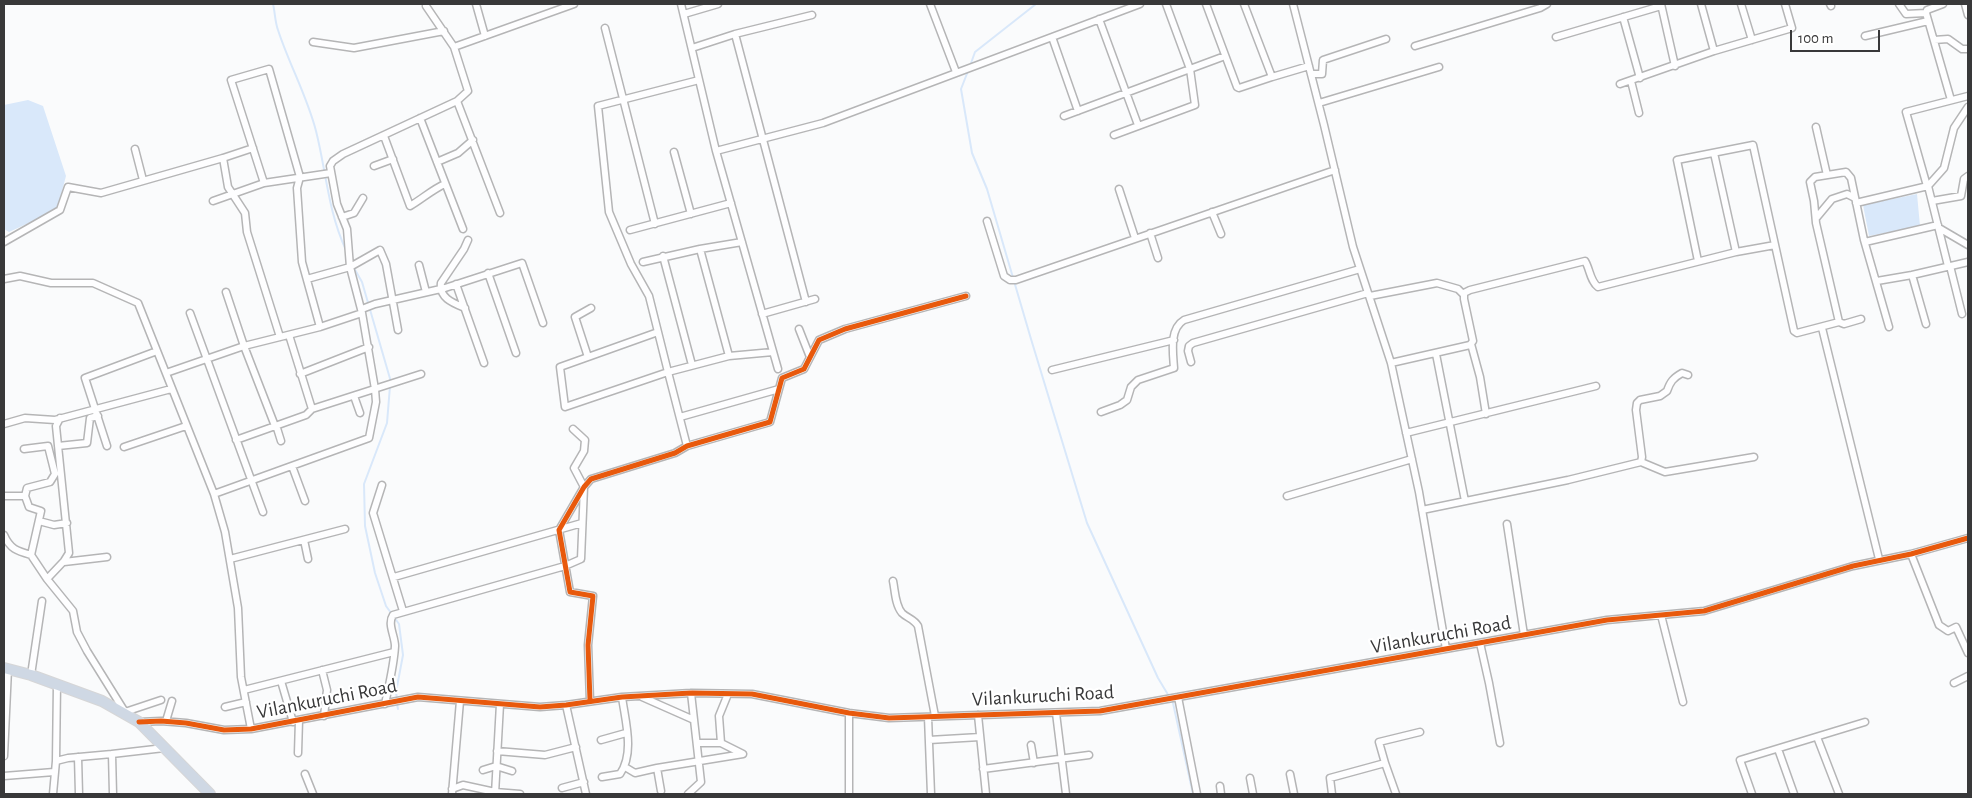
<!DOCTYPE html>
<html>
<head>
<meta charset="utf-8">
<style>
  body { margin:0 }
  #map { position:relative; width:1972px; height:798px; overflow:hidden; background:#fafbfc; font-family:"Alegreya Sans",sans-serif }
  canvas { display:block }
  .frame { position:absolute; inset:0; border:5px solid #383839; pointer-events:none }
  .scale { position:absolute; left:1790px; top:30px; width:90px; height:22px; box-sizing:border-box; border:2px solid #383839; border-top:0; padding-left:6px; font-size:15px; line-height:18px; white-space:nowrap; color:#383839; -webkit-text-stroke:4px #fff; paint-order:stroke }
</style>
</head>
<body>
<div id="map">
<canvas width="1972" height="798"></canvas>
<div class="frame"></div>
<div class="scale">100 m</div>
</div>
<script>
const ctx = document.querySelector('canvas').getContext('2d');
ctx.lineJoin = 'round';
function fill(path, color) { ctx.fillStyle = color; ctx.fill(path, 'evenodd'); }
function strokePath(path, color, width, dash) { ctx.strokeStyle = color; ctx.lineWidth = width; ctx.lineCap = dash ? 'butt' : 'round'; ctx.setLineDash(dash || []); ctx.stroke(path); }
function drawText(font, color, halo, rows, align = 'center') {
  ctx.font = font + ' "Alegreya Sans",sans-serif'; ctx.lineWidth = 4.5; ctx.setLineDash([]); ctx.textBaseline = 'middle'; ctx.strokeStyle = halo; ctx.fillStyle = color; for (const [text, x, y, turn = 0] of rows) {
    ctx.save(); ctx.translate(x, y); ctx.rotate((+turn || 0) * Math.PI / 180); ctx.textAlign = isNaN(turn) ? turn : align; if (halo) ctx.strokeText(text, 0, 0); ctx.fillText(text, 0, 0); ctx.restore();
  }
}
fill(new Path2D(`
  M 28,100 L 43,106 L 66,176 L 57,210 L 9,232 L 4,229 L 4,105 Z
  M 1917,194 L 1920,226 L 1869,236 L 1863,205 Z`), '#d9e8fa');
strokePath(new Path2D(`
  M 273,4 C 275,12 275,22 278,30 C 289,64 307,96 316,131 C 326,170 328,212 346,250
  M 970,66 L 975,52 L 1036,4
  M 968,71 L 961,89 L 972,153 L 987,189 L 1031,339 L 1087,523 L 1158,678 L 1173,703 L 1193,794
  M 354,268 L 362,282 L 391,382
  M 390,386 L 387,423 L 364,484 L 365,526 L 375,573 L 386,606 L 399,624 L 403,655 L 396,692 L 397,699
  M 397,704 L 398,709`), '#d9e8fa', 2);
const minor = new Path2D(`
  M 476,4 L 485,36
  M 681,4 L 716,151 L 778,369
  M 930,4 L 956,72
  M 1166,4 L 1190,69 L 1225,56
  M 1206,4 L 1237,87 L 1239,88 L 1272,77
  M 1244,4 L 1272,77 L 1309,66
  M 1293,4 L 1324,125 L 1353,247 L 1391,363 L 1419,492 L 1446,649
  M 1661,4 L 1675,66
  M 1701,4 L 1714,51
  M 1741,4 L 1752,40
  M 1830,4 L 1831,6
  M 1899,4 L 1906,14 L 1926,13
  M 1943,4 L 1927,10 L 1926,13 L 1951,100
  M 1965,4 L 1968,15
  M 684,14 L 718,4
  M 1623,17 L 1640,78
  M 1099,19 L 1138,125
  M 605,28 L 655,224
  M 735,34 L 806,302
  M 1865,36 L 1928,21
  M 1052,37 L 1078,111
  M 1556,37 L 1661,6
  M 1934,40 L 1948,39 L 1962,49 L 1968,49
  M 313,42 L 354,48 L 444,31
  M 1415,46 L 1540,8 L 1547,4
  M 454,47 L 574,4
  M 692,48 L 735,34 L 812,15
  M 1311,74 L 1322,74 L 1323,60 L 1386,39
  M 699,80 L 598,106 L 609,212 L 631,264 L 649,296 L 668,372 L 729,356 L 773,352
  M 1631,81 L 1639,113
  M 1620,84 L 1714,51 L 1792,28 L 1785,4
  M 457,101 L 500,213
  M 1319,103 L 1439,67
  M 1064,116 L 1190,69 L 1195,105 L 1114,135
  M 420,118 L 463,229
  M 1816,127 L 1827,175
  M 384,136 L 410,206 C 422,199 433,189 445,184
  M 135,149 L 143,180
  M 716,151 L 823,123 L 1140,4
  M 674,152 L 691,214
  M 1714,153 L 1736,252
  M 223,158 L 228,187 L 245,213 L 247,232 L 280,337
  M 437,162 L 458,153 L 473,140
  M 374,166 L 393,159
  M 264,183 L 231,80 L 269,69 L 300,177 L 297,188 L 302,262 L 320,327
  M 1927,186 L 1906,112 L 1968,96
  M 1928,186 L 1944,168 L 1954,128 L 1968,107
  M 1119,189 L 1135,238
  M 213,201 L 264,183 L 331,173
  M 1932,201 L 1961,196 L 1964,179 L 1968,176
  M 1856,203 L 1928,186 L 1948,266
  M 1212,212 L 1221,234
  M 342,217 L 354,213 L 363,198
  M 1817,217 L 1832,199 L 1847,194 L 1855,198
  M 987,221 L 1004,276 L 1010,280 L 1016,280 L 1335,170
  M 1939,228 L 1968,245
  M 630,230 L 731,203
  M 1150,233 L 1158,258
  M 4,242 L 60,210 L 68,187 L 101,193 L 223,158 L 253,148
  M 1865,242 L 1938,225
  M 700,249 L 729,356
  M 663,256 L 692,365
  M 1698,261 L 1677,160 L 1753,145 L 1794,331 L 1797,333 L 1839,322 L 1844,324 L 1861,319
  M 643,262 L 700,249 L 742,242
  M 419,265 L 426,292
  M 1950,266 L 1962,314
  M 488,273 L 516,353
  M 1912,275 L 1926,324
  M 4,279 L 20,276 L 51,283 L 93,283 L 138,303 L 214,494 L 225,532 L 238,608 L 241,677 L 251,729
  M 307,279 L 350,267 L 380,250 L 386,264 L 398,330
  M 1877,281 L 1912,275 L 1968,262
  M 456,284 L 484,363
  M 226,292 L 244,346 L 275,426
  M 465,308 C 453,303 439,298 441,283 L 464,249 L 468,240
  M 362,309 L 375,304 L 445,288 L 522,263 L 543,323
  M 190,313 L 263,512
  M 762,314 L 815,299
  M 1839,322 L 1816,223 L 1814,201 L 1810,182 L 1815,177 L 1846,172 L 1851,178 L 1864,240 L 1889,327
  M 1822,328 L 1879,559
  M 799,329 L 810,357
  M 658,332 L 560,367 L 565,407 L 668,372 L 687,446
  M 289,335 L 312,409
  M 1471,344 L 1480,377 L 1486,414
  M 1436,354 L 1465,501
  M 588,357 L 575,317 L 591,308
  M 1191,362 L 1188,351 L 1189,346 L 1193,343 L 1368,293 L 1370,296 L 1437,283 L 1458,289 L 1463,294 L 1464,293
  M 1391,363 L 1470,345 L 1473,341 L 1464,299 L 1464,293 L 1470,290 L 1585,261 C 1590,269 1590,281 1598,287 L 1736,252 L 1775,245
  M 1052,370 L 1174,340
  M 166,373 L 244,346 L 320,327 L 362,313 L 350,267 L 347,229 L 337,204 L 330,166 L 333,161 L 343,154 L 457,101 L 468,91 L 454,47 L 426,6
  M 300,374 L 369,347
  M 1688,375 L 1682,373 C 1673,378 1670,382 1667,391 L 1660,396 L 1640,400 L 1637,403 L 1636,410 L 1642,457 L 1641,462 L 1665,472 L 1754,457
  M 354,396 L 360,413
  M 1101,412 L 1120,405 L 1127,400 L 1131,387 L 1138,380 L 1174,368 C 1173,353 1169,329 1184,320 L 1360,269
  M 680,417 L 779,389
  M 4,424 L 25,418 L 55,420 L 171,389
  M 276,425 L 281,441
  M 1406,433 L 1596,386
  M 236,440 L 306,415 L 312,409 L 421,374
  M 58,446 L 87,443 L 90,418 L 98,416
  M 107,446 L 85,378 L 157,351
  M 124,447 L 186,426
  M 24,449 L 48,446 L 55,474 L 50,482 L 27,488 L 25,496 L 29,507 L 41,511 L 31,555
  M 292,466 L 305,501
  M 382,485 L 373,513 L 403,611
  M 214,494 L 369,438 L 376,402 L 375,389 L 362,313
  M 4,496 L 25,496
  M 1287,496 L 1412,459
  M 1422,510 L 1568,480 L 1641,462
  M 39,521 L 54,525 L 67,523
  M 1507,524 L 1524,635
  M 4,535 C 10,549 17,551 31,555 L 47,579 L 73,611 L 77,632 L 87,651 L 125,712
  M 304,540 L 308,559
  M 1911,554 L 1939,625 L 1948,631 L 1956,627 L 1968,653
  M 230,559 L 345,529
  M 64,562 L 107,557
  M 394,577 L 582,523
  M 47,579 L 64,561 L 69,553 L 56,426 L 60,418
  M 893,581 C 895,590 895,605 902,613 C 907,618 914,619 918,626 L 935,716
  M 1661,615 L 1683,702
  M 1480,643 L 1489,683 L 1500,743
  M 322,670 L 327,690 L 324,716
  M 31,675 L 42,601
  M 281,681 L 293,722
  M 1954,683 L 1968,676
  M 244,690 L 394,652
  M 642,697 L 694,720
  M 1178,697 L 1197,794
  M 590,701 L 588,645 L 593,596 L 570,592 L 559,530 L 584,487 L 591,479 L 675,453 L 687,446 L 770,422 L 782,378 L 804,369 L 819,340 L 845,329 L 966,296
  M 385,704 C 389,685 394,665 395,646 C 395,636 387,624 393,615 L 565,566 L 581,559 L 584,487 L 574,468 L 584,451 L 585,440 L 573,429
  M 566,705 L 586,794
  M 225,707 L 246,702
  M 125,712 L 161,700
  M 849,713 L 849,794
  M 1056,713 L 1066,794
  M 978,715 L 986,794
  M 928,717 L 931,794
  M 166,721 L 172,701
  M 139,722 L 161,721 L 186,723 L 224,730 L 251,729 L 418,697 L 540,707 L 566,705 L 622,697 L 691,693 L 752,694 L 849,713 L 889,718 L 1100,711 L 1607,620 L 1704,611 L 1853,566 L 1911,554 L 1968,538
  M 1817,737 L 1839,794
  M 601,740 L 626,733
  M 929,740 L 980,737
  M 721,743 L 719,716 L 728,694
  M 1031,745 L 1034,763
  M 1778,749 L 1794,794
  M 497,751 L 545,755 L 576,747
  M 298,753 L 299,720
  M 4,756 L 8,669
  M 78,757 L 79,794
  M 56,761 L 57,684
  M 1385,763 L 1396,794
  M 625,767 L 635,773 L 657,768 L 743,754 L 721,743 L 697,743
  M 657,768 L 661,791
  M 983,769 L 1089,755
  M 483,770 L 496,766 L 512,771
  M 305,774 L 313,794
  M 1290,774 L 1294,794
  M 4,776 L 54,772
  M 602,777 L 620,774 C 635,753 625,720 622,697
  M 1250,778 L 1253,794
  M 1220,786 L 1221,794
  M 562,788 L 584,782
  M 452,789 L 463,785 L 495,792 L 520,794
  M 53,794 L 56,761 L 68,758 L 112,754
  M 113,794 L 112,754 L 164,748
  M 452,794 L 460,701
  M 495,794 L 500,704
  M 688,794 L 701,782 L 691,693
  M 1332,794 L 1330,778 L 1385,763 L 1379,742 L 1420,732
  M 1752,794 L 1740,760 L 1865,722`);
const highway = new Path2D(`
  M 4,668 L 31,675 L 102,701 L 139,722 L 210,794`);
strokePath(minor, '#b5b5b6', 9);
strokePath(highway, '#d6d6d7', 12);
strokePath(minor, '#fefeff', 6);
strokePath(highway, '#cfd8e4', 10);
strokePath(new Path2D(`
  M 590,701 L 588,645 L 593,596 L 570,592 L 559,530 L 584,487 L 591,479 L 675,453 L 687,446 L 770,422 L 782,378 L 804,369 L 819,340 L 845,329 L 966,296
  M 139,722 L 161,721 L 186,723 L 224,730 L 251,729 L 418,697 L 540,707 L 566,705 L 622,697 L 691,693 L 752,694 L 849,713 L 889,718 L 1100,711 L 1607,620 L 1704,611 L 1853,566 L 1911,554 L 1968,538`), '#e8590c', 5);
drawText('20px', '#383839', '#fff', [
  ["Vilankuruchi Road",1441,635,-10],
  ["Vilankuruchi Road",1043,696,-3],
  ["Vilankuruchi Road",327,699,-11]
]);
</script>
</body>
</html>
